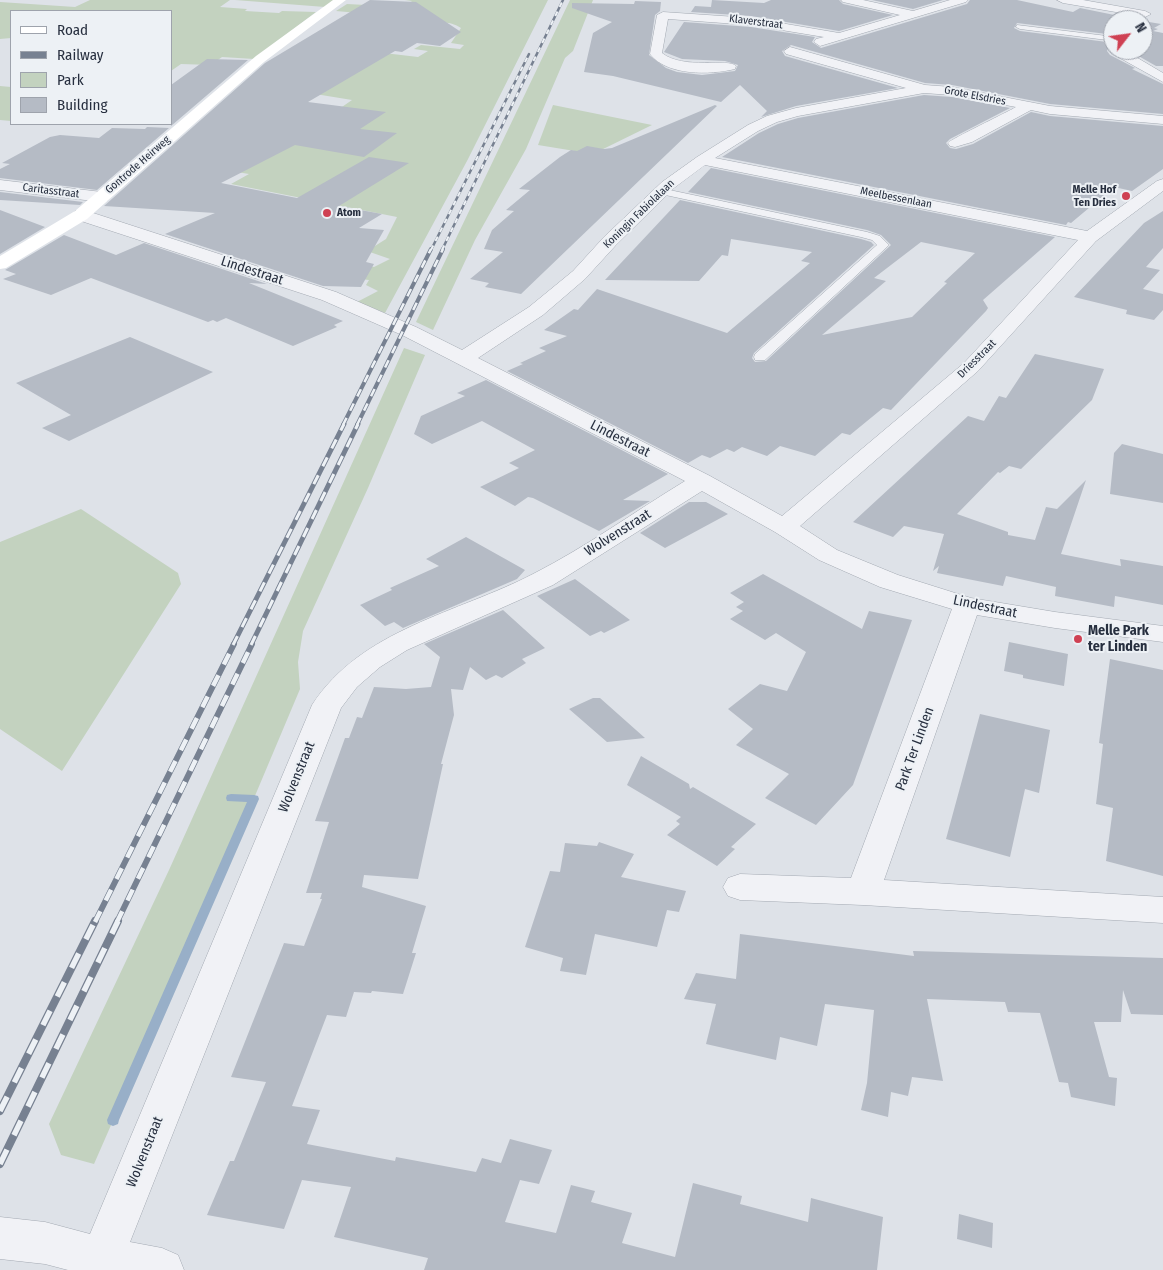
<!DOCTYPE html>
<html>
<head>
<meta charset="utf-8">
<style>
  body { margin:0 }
  #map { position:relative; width:1163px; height:1270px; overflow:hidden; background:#dee2e8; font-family:"Fira Sans Condensed",sans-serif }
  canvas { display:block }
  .legend { position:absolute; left:10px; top:10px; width:162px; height:115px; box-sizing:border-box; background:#edf1f5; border:1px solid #9ea3ac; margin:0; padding:6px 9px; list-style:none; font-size:15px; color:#272f3f }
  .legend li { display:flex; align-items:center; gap:10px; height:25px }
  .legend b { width:25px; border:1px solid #9ea3ac }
  .north { position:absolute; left:1103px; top:10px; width:50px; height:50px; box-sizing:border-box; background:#edf1f5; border:1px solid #9ea3ac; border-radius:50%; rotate:60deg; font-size:14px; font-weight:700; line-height:20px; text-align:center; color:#272f3f }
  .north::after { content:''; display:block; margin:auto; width:18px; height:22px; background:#cf4153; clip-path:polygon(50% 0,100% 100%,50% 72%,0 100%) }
</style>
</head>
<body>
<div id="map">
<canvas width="1163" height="1270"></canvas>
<ul class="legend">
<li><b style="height:6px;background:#fff"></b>Road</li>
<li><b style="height:6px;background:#778191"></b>Railway</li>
<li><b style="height:14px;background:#c3d2bf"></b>Park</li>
<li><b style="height:14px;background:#b5bbc5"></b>Building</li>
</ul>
<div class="north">N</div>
</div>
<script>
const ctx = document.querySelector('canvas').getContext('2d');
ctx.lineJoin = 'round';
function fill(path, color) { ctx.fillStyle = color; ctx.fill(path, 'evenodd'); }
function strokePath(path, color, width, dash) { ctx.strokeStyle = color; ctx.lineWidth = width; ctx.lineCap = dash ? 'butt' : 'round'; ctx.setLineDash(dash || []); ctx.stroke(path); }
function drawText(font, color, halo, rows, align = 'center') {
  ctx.font = font + ' "Fira Sans Condensed",sans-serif'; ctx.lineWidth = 4; ctx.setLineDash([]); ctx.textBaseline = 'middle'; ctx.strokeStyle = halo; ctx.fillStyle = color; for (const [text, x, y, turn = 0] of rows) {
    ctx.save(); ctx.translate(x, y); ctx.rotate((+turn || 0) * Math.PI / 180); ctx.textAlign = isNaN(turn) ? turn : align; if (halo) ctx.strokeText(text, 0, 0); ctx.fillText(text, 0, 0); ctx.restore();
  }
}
fill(new Path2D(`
  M 90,0 L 230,0 L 220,7 L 247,9 L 245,11 L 279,13 L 282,11 L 316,12 L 254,59 L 222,57 L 211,65 L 181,64 L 171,71 L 171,11 L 11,11 L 11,38 L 0,39 L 0,2 L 75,7 Z
  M 235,0 L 334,0 L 325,7 Z
  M 405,0 L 548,0 L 467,161 L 385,313 L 357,302 L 378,291 L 366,285 L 369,280 L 352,278 L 362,264 L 374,267 L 390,259 L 367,251 L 386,239 L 397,217 L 231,184 L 249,174 L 225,170 L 326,118 L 352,100 L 303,92 L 367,51 L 418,57 L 428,51 L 414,49 L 421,45 L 460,49 L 464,45 L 451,43 L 461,28 C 444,17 440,28 425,19 L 336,11 L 347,4 L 404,7 L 412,1 Z
  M 570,0 L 593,0 L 573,51 L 565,58 L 526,149 L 475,240 L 433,330 L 416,322 Z
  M 0,86 L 11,87 L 11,121 L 0,120 Z
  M 553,105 L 652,125 L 593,154 L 538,145 Z
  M 404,348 L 425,355 L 368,488 L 303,631 L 298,662 L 300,689 L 249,810 L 94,1164 L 61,1155 L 49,1124 L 169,870 Z
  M 81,509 L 178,573 L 181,584 L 62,771 L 0,729 L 0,542 Z`), '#c3d2bf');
fill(new Path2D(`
  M 231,794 L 254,795 L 258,796 L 259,799 L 119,1120 L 118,1124 L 113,1126 L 108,1124 L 107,1120 L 247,802 L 227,801 L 226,798 L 227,795 Z`), '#98afc8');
fill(new Path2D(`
  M 370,0 L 416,2 L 461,32 L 440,46 L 417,43 L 402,52 L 395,51 L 308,102 L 386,112 L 360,129 L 397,133 L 364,157 L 295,145 L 221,183 L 297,198 L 369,157 L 409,163 L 339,206 L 382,214 L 359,228 L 384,230 L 366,262 L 374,264 L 361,287 L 323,286 L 165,234 L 215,213 L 104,206 L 265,63 Z
  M 712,0 L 764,3 L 771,0 L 839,0 L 843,4 L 893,15 L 839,31 L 751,16 L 691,12 L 695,6 L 711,7 Z
  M 872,0 L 943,0 L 913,9 Z
  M 970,0 L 1017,0 L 1073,12 L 1080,8 L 1139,20 L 1113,20 L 1113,45 L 1109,46 L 1107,51 L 1110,55 L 1135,68 L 1132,69 L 1163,84 L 1163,114 L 1050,104 L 952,85 L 925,83 L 791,45 L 782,51 L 785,56 L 898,88 L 796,106 L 761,117 L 767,111 L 740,85 L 721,102 L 613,76 L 584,72 L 593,33 L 612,22 L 572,8 L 572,3 L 634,4 L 635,1 L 661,2 L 660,11 L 655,15 L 649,55 L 666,68 L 677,72 L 702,75 L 735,71 L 738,65 L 725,61 L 682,59 L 664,52 L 684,22 L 751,27 L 815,37 L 812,42 L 821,48 L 967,4 ZM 1017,23 L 1107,34 L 1113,39 L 1107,42 L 1020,31 L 1014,28 Z
  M 1143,21 L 1161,24 L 1154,28 L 1158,29 L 1153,31 L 1163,33 L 1163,66 L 1156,66 L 1128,50 L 1143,50 Z
  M 207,59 L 248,60 L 171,126 L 171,85 Z
  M 924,95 L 952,97 L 1010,108 L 950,139 L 946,143 L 950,148 L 956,149 L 973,144 L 1031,112 L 1050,116 L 1163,126 L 1163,169 L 1132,191 L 1114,187 L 1071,223 L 1068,222 L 1066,225 L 722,157 L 759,133 L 778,124 L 798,118 Z
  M 715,105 L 717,106 L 521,294 L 485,287 L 489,283 L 470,279 L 503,252 L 484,249 L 492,230 L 514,211 L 506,210 L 530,190 L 519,189 L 560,157 L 571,150 L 577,151 L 587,146 L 604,149 L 612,148 Z
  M 147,127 L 169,128 L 97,190 L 0,178 L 0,169 L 10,164 L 2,163 L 50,137 L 60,135 L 99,138 L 112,128 L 145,129 Z
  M 711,168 L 1055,237 L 983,300 L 988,308 L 986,311 L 891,410 L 883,408 L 850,435 L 842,433 L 815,456 L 780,446 L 767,456 L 742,447 L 734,452 L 727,449 L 710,458 L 702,455 L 688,463 L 507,371 L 523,364 L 520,363 L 546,351 L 539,348 L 567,336 L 544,330 L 574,309 L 578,310 L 597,289 L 727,333 L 810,263 L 801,261 L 812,252 L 731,239 L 728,256 L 722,255 L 699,281 L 605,280 L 680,200 L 861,239 L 871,242 L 874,245 L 754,353 L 752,358 L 755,362 L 766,361 L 891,245 L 881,235 L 867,230 L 688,192 ZM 921,242 L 975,253 L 944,282 L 947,283 L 912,317 L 822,335 L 886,281 L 874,278 Z
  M 0,192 L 83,202 L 80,205 L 0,200 Z
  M 0,210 L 45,227 L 0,254 Z
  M 1163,211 L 1163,248 L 1146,267 L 1160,270 L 1143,289 L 1163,294 L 1163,310 L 1154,320 L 1126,314 L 1127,310 L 1074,297 L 1144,223 Z
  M 64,235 L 116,255 L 144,243 L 267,284 L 249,283 L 343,321 L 334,325 L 337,327 L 293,346 L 226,318 L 217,322 L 213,320 L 208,322 L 91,278 L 51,295 L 3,279 L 16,274 L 5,270 Z
  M 130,337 L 213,372 L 69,441 L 42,428 L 71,415 L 16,383 Z
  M 1035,354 L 1104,369 L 1092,400 L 1021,469 L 1009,466 L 1000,473 L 998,472 L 957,514 L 1008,532 L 1008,535 L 1035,540 L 1046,507 L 1057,509 L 1086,480 L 1061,554 L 1121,566 L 1120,559 L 1163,566 L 1163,605 L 1115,596 L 1114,607 L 1055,596 L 1056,587 L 1006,576 L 1003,586 L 937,573 L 939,566 L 933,571 L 944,534 L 904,526 L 893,537 L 853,522 L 968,416 L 984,421 L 999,396 L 1006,398 Z
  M 486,380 L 668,474 L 623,500 L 650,501 L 599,531 L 533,498 L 528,497 L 515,506 L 480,487 L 519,468 L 509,463 L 535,450 L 482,421 L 432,444 L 414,434 L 421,416 L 465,396 L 457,393 Z
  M 1122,444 L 1163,454 L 1163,503 L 1110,494 L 1114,453 Z
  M 689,502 L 706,502 L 728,514 L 665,548 L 640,533 Z
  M 466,537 L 525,570 L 517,579 L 403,628 L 394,622 L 385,626 L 360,605 L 392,590 L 390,588 L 439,566 L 426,559 Z
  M 763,574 L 862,629 L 869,611 L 912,620 L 853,785 L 816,825 L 765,798 L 789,774 L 736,745 L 753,729 L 728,709 L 760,684 L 787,691 L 806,652 L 776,633 L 765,640 L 730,619 L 743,611 L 736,607 L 744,602 L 730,593 Z
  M 575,579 L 630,620 L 604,633 L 601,631 L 590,636 L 537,596 Z
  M 503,610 L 545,648 L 522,659 L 526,663 L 502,678 L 496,675 L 486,680 L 470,667 L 463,690 L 451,689 L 454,715 L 441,764 L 443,764 L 418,879 L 364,875 L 362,887 L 426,906 L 412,953 L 416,953 L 403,994 L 372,991 L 371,993 L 354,992 L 346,1017 L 327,1015 L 292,1106 L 320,1110 L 307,1144 L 395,1161 L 396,1157 L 476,1172 L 482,1158 L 501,1163 L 510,1139 L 552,1150 L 539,1184 L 520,1180 L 505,1222 L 556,1233 L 571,1185 L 595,1191 L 591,1202 L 632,1213 L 622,1243 L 675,1257 L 693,1183 L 742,1196 L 740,1204 L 808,1222 L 811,1198 L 883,1217 L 877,1270 L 424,1270 L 428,1258 L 334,1237 L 351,1187 L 302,1180 L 284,1229 L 207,1215 L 230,1161 L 234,1161 L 266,1082 L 231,1077 L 284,943 L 304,946 L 322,899 L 320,899 L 322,893 L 306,893 L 329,822 L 315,821 L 345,738 L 349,738 L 357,717 L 362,718 L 374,687 L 406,689 L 431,687 L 440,657 L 424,644 Z
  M 1009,642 L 1068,654 L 1064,686 L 1023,678 L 1023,675 L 1004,671 Z
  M 1110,659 L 1163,670 L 1163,876 L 1106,861 L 1113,808 L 1096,804 L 1103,744 L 1099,743 Z
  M 593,698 L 600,698 L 645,738 L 607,742 L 569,709 Z
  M 980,714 L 1050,730 L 1039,793 L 1025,789 L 1010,857 L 946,839 Z
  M 641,756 L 689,784 L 690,789 L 693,787 L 756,824 L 731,847 L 735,849 L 717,866 L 667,835 L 680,824 L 676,821 L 681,817 L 627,785 Z
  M 599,842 L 634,854 L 621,877 L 686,891 L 679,912 L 667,910 L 657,947 L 595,934 L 586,975 L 560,971 L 563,958 L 525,947 L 550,871 L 560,872 L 565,843 L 597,846 Z
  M 740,934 L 914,956 L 913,951 L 1163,958 L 1163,1015 L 1131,1014 L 1123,990 L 1121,1022 L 1094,1022 L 1109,1077 L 1117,1078 L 1115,1106 L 1071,1097 L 1068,1083 L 1059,1082 L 1040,1013 L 1008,1012 L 1005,1002 L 927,999 L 943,1081 L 912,1077 L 908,1096 L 891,1092 L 888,1117 L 861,1110 L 867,1083 L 874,1010 L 825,1004 L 817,1046 L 780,1037 L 776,1060 L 706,1044 L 716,1004 L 684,999 L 696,973 L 736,979 Z
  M 959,1214 L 993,1223 L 992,1248 L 957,1239 Z`), '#b5bbc5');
const lane = new Path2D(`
  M 1017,25 L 1107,36 L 1111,38 L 1107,40 L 1020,29 L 1016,27 Z
  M 660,188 L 867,232 L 880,236 L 889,245 L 765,360 L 755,360 L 754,357 L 755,354 L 877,245 L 872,240 L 861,237 L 656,193 L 655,191 Z`);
const street = new Path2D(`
  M 841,0 L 863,0 L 913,11 L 950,0 L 968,0 L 966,2 L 820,46 L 814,42 L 816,39 L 824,37 L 751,25 L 668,19 L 662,53 C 683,70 729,58 736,66 L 735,69 C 710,75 667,76 650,54 L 657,15 L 663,12 L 751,18 L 839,33 L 900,15 L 843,2 Z
  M 1057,0 L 1083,0 L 1145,11 L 1151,14 L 1145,17 L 1063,3 Z
  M 790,47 L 925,85 L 952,87 L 1050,106 L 1163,116 L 1163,124 L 1050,114 L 1031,110 L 972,142 L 955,147 L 950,146 L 948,143 C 951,139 1006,113 1016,107 L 952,95 L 924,93 L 798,116 L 777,122 L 758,131 L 715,158 L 1087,231 L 1157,181 L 1163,179 L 1163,191 L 1096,241 L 978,371 L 800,526 L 837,550 L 898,575 L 971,598 L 1055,612 L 1163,626 L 1163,642 L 1055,628 L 977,615 L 884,880 L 1163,897 L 1163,923 L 863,905 L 740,900 L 728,896 L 723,887 L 728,878 L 740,874 L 851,878 L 952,609 L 880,587 L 819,560 L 775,532 L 702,491 L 553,585 L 407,650 L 380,667 L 357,687 L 341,708 L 130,1242 L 162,1248 L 178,1255 L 184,1270 L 68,1270 L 45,1264 L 0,1259 L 0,1217 L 45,1222 L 90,1234 L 312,705 C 361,629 458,613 533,574 C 586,547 634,512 685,481 L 402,335 L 322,300 L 75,219 L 73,215 L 75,211 L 87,211 L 336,292 L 416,327 L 462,350 L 529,307 L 573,271 L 604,237 L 662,182 L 697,157 L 748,125 L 767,116 L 796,108 L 906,88 L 786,54 L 784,51 ZM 705,165 L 1078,240 L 964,363 L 782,516 L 710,476 L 478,358 L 543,315 L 585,279 L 616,245 L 674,188 Z
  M 1111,47 L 1113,47 L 1113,50 L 1124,50 L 1163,73 L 1163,82 L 1111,53 L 1109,50 Z
  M 0,180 L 102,192 L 108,194 L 110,197 L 108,200 L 102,202 L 0,190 Z`);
strokePath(lane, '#a3a9b2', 1);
strokePath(street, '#a3a9b2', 1);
fill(lane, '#f1f2f6');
fill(street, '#f1f2f6');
fill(new Path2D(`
  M 333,0 L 346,0 L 264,62 L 87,219 L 6,268 L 0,269 L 0,256 L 75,211 L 256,56 Z`), '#fff');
const railFar4 = new Path2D(`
  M 431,250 L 529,54
  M 442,250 L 563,0`);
const railFar3 = new Path2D(`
  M 343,425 L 431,249
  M 357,425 L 443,249`);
const railFar2 = new Path2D(`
  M 233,645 L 344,424
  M 251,645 L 358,424`);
const railFar1 = new Path2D(`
  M 95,922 L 234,644
  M 117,922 L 252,644`);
const rail = new Path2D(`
  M 0,1111 L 95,921
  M 0,1164 L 118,921`);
strokePath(railFar4, '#778191', 2.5);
strokePath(railFar3, '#778191', 4);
strokePath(railFar2, '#778191', 5);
strokePath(railFar1, '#778191', 6);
strokePath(rail, '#778191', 8);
strokePath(railFar4, '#edf1f5', 2, [5]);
strokePath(railFar3, '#edf1f5', 2.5, [8]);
strokePath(railFar2, '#edf1f5', 3, [10]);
strokePath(railFar1, '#edf1f5', 4.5, [12]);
strokePath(rail, '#edf1f5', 5.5, [16]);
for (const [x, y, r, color] of [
  [1126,196,5,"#cf4153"],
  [327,213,5,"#cf4153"],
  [1078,639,5,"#cf4153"]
]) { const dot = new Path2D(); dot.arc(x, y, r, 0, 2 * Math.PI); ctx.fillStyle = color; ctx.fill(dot); strokePath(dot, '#edf1f5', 2); }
drawText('11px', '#272f3f', '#edf1f5', [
  ["Klaverstraat",756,22,7],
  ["Grote Elsdries",975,96,11],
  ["Gontrode Heirweg",138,165,-41],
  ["Caritasstraat",51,191,7],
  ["Meelbessenlaan",896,198,11],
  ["Koningin Fabiolalaan",639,214,-44],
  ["Driesstraat",977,359,-45]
]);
drawText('bold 11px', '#272f3f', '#edf1f5', [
  ["Melle Hof",1116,190],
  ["Ten Dries",1116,203],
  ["Atom",337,213,"left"]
], 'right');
drawText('14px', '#272f3f', '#edf1f5', [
  ["Lindestraat",252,271,18],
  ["Lindestraat",620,439,27],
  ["Wolvenstraat",618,533,-32],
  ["Lindestraat",985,607,12],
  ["Park Ter Linden",915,749,-70],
  ["Wolvenstraat",297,777,-68],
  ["Wolvenstraat",145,1152,-68]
]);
drawText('bold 14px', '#272f3f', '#edf1f5', [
  ["Melle Park",1088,631],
  ["ter Linden",1088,647]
], 'left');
</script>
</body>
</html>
